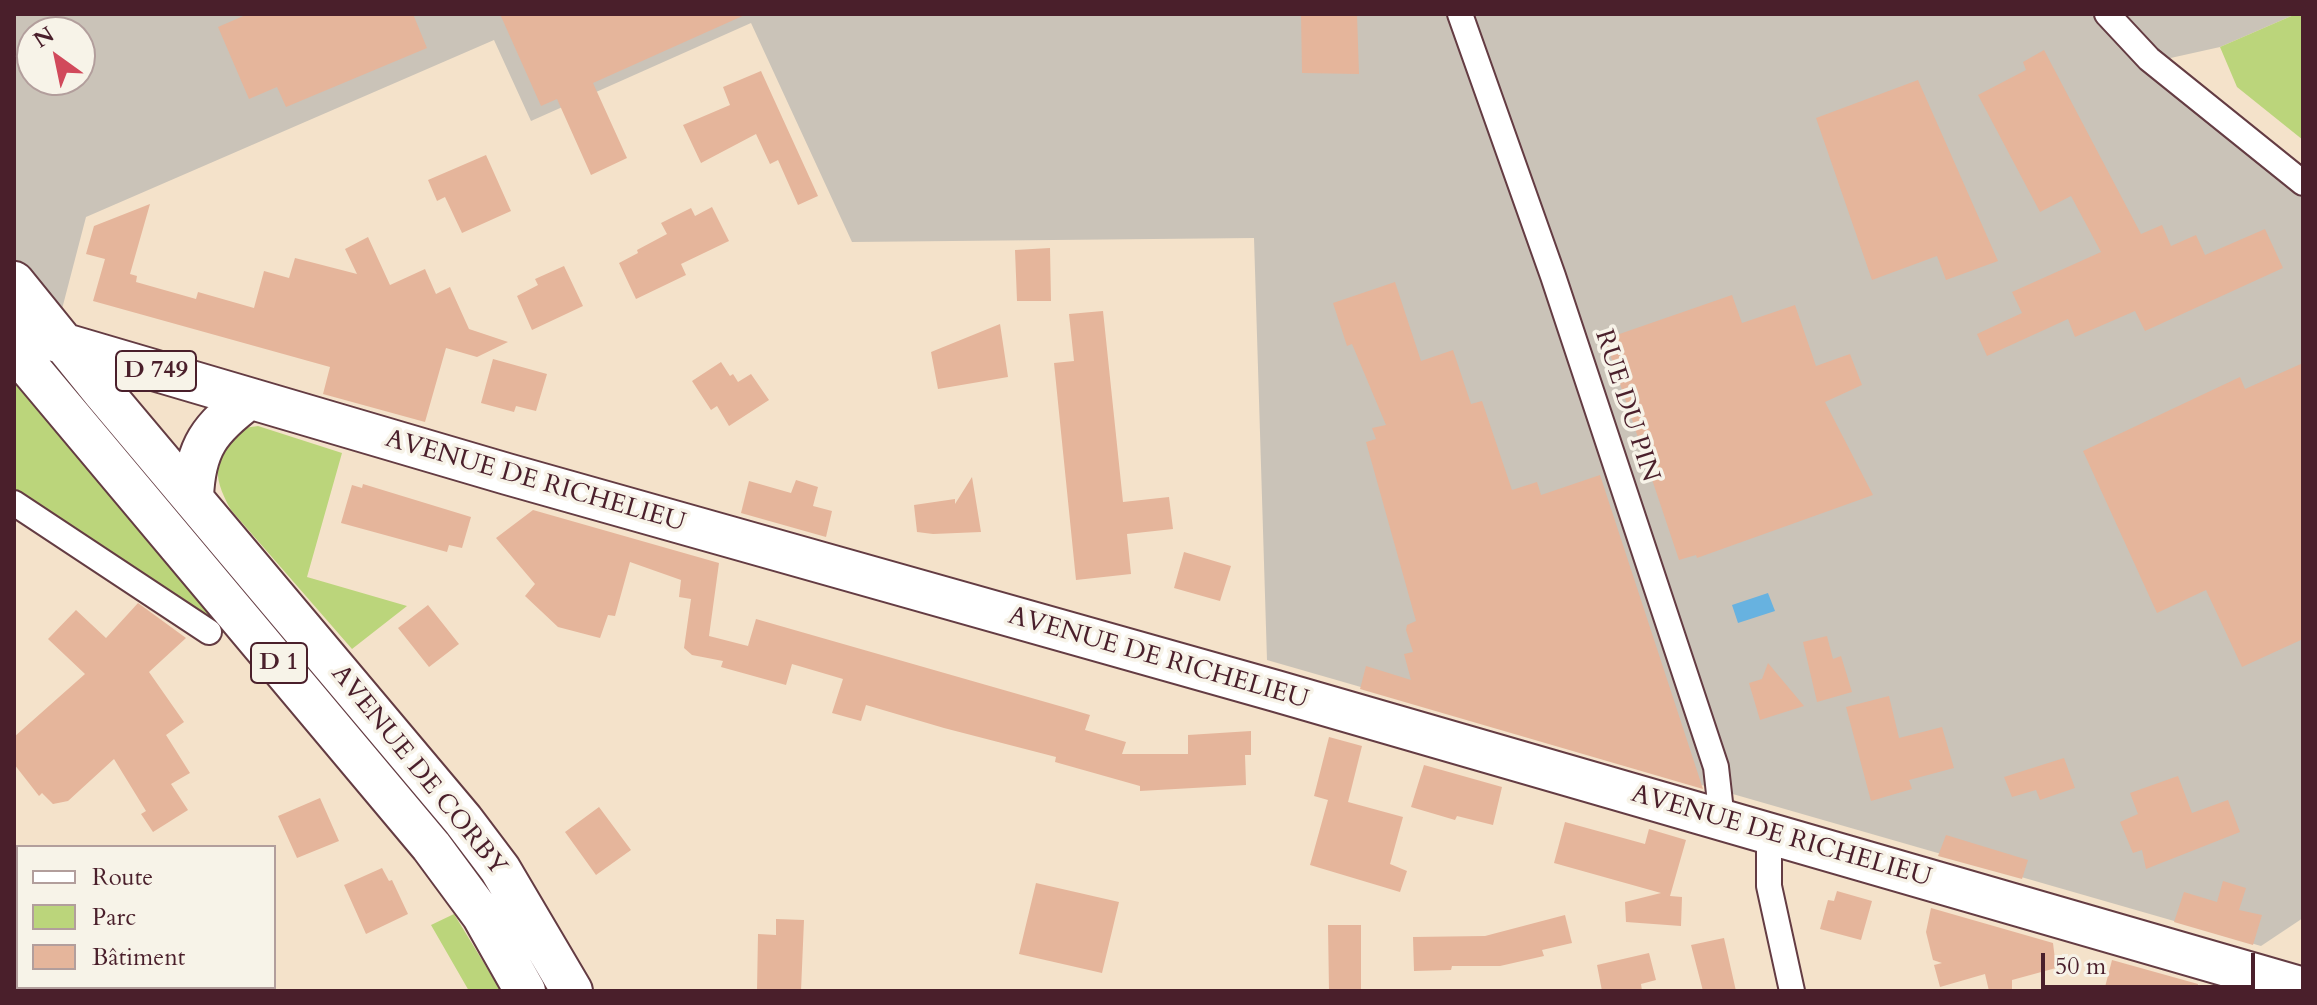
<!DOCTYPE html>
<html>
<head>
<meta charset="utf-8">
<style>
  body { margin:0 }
  #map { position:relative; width:2317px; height:1005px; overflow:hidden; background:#f4e2ca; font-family:Cardo,serif }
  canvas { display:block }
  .frame { position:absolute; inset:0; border:16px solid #4a1f2b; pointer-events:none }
  .legend { position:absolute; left:16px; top:845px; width:260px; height:144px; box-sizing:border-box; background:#f7f3e8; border:2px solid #b29e9c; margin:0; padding:10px 14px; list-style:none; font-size:24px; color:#4a1f2b }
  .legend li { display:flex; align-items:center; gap:16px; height:40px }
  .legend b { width:40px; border:2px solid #b29e9c }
  .north { position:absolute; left:16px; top:16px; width:80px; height:80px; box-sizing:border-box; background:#f7f3e8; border:2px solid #b29e9c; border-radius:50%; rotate:327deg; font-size:22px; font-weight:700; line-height:32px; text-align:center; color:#4a1f2b }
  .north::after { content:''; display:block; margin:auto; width:28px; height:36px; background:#d1495b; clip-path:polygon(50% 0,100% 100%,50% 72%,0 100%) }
  .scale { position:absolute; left:2041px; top:953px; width:214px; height:36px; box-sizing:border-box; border:4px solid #4a1f2b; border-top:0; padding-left:10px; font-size:24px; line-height:28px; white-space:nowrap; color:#4a1f2b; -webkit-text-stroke:6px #f7f3e8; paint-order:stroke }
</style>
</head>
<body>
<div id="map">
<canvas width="2317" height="1005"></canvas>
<div class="frame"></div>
<ul class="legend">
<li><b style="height:10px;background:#fff"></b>Route</li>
<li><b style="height:22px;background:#bbd57b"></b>Parc</li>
<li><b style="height:22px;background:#e5b59b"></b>Bâtiment</li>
</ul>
<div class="north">N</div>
<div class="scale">50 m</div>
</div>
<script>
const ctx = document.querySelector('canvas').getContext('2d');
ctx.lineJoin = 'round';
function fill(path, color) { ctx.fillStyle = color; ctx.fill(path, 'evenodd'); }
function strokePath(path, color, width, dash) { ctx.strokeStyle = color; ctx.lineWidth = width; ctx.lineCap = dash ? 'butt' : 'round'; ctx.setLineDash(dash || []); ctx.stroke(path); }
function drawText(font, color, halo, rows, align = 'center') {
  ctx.font = font + ' Cardo,serif'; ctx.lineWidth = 7; ctx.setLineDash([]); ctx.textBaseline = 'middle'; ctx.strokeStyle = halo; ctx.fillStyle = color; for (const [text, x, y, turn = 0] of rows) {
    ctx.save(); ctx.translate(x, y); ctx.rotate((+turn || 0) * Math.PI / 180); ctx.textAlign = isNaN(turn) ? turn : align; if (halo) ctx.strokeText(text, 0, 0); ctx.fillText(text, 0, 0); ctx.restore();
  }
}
fill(new Path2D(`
  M 14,14 L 2296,14 L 2220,47 L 2157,61 L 2303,176 L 2303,918 L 2261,946 L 1267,660 L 1254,238 L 852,242 L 751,23 L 531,121 L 494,40 L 86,217 L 62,309 L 14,295 ZM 32,32 L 80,32 L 80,80 L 32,80 Z`), '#cac3b8');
fill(new Path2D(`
  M 2296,14 L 2303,14 L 2303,140 L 2237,87 L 2220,47 Z
  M 14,380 L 213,616 L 208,619 L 14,491 Z
  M 258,426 L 342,453 L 307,577 L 407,606 L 352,649 L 231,510 C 210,472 214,458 244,428 Z
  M 454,914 L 501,991 L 469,991 L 431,925 Z`), '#bbd57b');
fill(new Path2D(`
  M 1768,593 L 1775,611 L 1738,623 L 1732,605 Z`), '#67b2e0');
fill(new Path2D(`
  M 248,14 L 413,14 L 427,48 L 286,107 L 277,87 L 249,99 L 218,27 Z
  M 500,14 L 747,14 L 593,83 L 627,158 L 591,175 L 557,99 L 541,106 Z
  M 1301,14 L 1357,14 L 1359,74 L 1302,73 Z
  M 2044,50 L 2141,234 L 2162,225 L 2171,246 L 2196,235 L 2205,255 L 2265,229 L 2283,268 L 2145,331 L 2135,311 L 2075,337 L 2068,319 L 1987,356 L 1977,334 L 2022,313 L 2012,292 L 2101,252 L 2071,196 L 2040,212 L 1978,95 L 2026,70 L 2023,62 Z
  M 761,71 L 818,196 L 798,205 L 778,160 L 770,164 L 756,134 L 701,163 L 683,125 L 730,105 L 723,87 Z
  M 1918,80 L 1998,261 L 1946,280 L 1937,256 L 1872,280 L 1816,118 Z
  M 486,155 L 511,211 L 462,233 L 445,197 L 437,201 L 428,180 Z
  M 150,204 L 130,274 L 137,276 L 136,282 L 196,299 L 198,292 L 254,308 L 264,271 L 289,278 L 295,258 L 357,274 L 345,249 L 368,237 L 390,285 L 425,269 L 436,294 L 450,287 L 469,329 L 508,342 L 477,357 L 446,348 L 425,422 L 323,394 L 330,367 L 93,301 L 105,259 L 86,254 L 94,226 Z
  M 712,207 L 729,241 L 681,264 L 686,275 L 636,299 L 619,263 L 638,253 L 637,250 L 667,234 L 661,223 L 691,208 L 695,216 Z
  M 1050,248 L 1051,301 L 1017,301 L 1015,250 Z
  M 564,266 L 583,306 L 532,330 L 517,296 L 538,285 L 535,279 Z
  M 1395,282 L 1421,361 L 1453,350 L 1471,404 L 1482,401 L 1512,490 L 1537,482 L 1541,495 L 1600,475 L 1703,789 L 1360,689 L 1366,666 L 1411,680 L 1404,654 L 1413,652 L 1406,630 L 1407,625 L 1416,621 L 1366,442 L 1376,439 L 1372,428 L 1386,425 L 1352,344 L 1347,346 L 1333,303 Z
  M 1732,295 L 1742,323 L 1795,305 L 1816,366 L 1850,354 L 1862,385 L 1825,402 L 1873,495 L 1697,558 L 1696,555 L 1679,560 L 1605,339 Z
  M 1103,311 L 1123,502 L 1169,497 L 1173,529 L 1127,534 L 1131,574 L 1076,580 L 1054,363 L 1074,361 L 1069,314 Z
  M 1000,324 L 1008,377 L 938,389 L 931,352 Z
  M 493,359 L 547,374 L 536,411 L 516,406 L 514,412 L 481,403 Z
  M 721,362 L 730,376 L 733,374 L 738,382 L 751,374 L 769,400 L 729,426 L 717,406 L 711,410 L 692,381 Z
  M 2303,363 L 2303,639 L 2242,667 L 2206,590 L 2157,613 L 2083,451 L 2240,377 L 2245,389 Z
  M 972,477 L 981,532 L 933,534 L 917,532 L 914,505 L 955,499 L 955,504 Z
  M 796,480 L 818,487 L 813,506 L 832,511 L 826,537 L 741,513 L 749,481 L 791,493 Z
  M 363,484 L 471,517 L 462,548 L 449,545 L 447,552 L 341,523 L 352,485 L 362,488 Z
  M 533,510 L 719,563 L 709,636 L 748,646 L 756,619 L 1063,707 L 1090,715 L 1085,730 L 1126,742 L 1122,754 L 1188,754 L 1188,735 L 1251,731 L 1251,755 L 1245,755 L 1246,785 L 1140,791 L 1140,786 L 1055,762 L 1056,757 L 944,728 L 866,705 L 861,721 L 832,713 L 843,679 L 792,664 L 786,685 L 721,667 L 723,661 L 692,655 L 684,648 L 691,599 L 679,597 L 681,580 L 630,562 L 615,616 L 608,615 L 600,638 L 558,627 L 525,596 L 535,584 L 496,538 Z
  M 1184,552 L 1231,566 L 1220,601 L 1174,588 Z
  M 138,603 L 186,638 L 149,672 L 184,722 L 166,735 L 190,773 L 171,784 L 188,810 L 153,832 L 141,814 L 146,811 L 114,759 L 68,801 L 53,804 L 42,793 L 39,796 L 14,764 L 14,737 L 85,674 L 48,639 L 76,610 L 106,638 Z
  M 428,605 L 459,644 L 429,667 L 398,628 Z
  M 1827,636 L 1833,659 L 1841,656 L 1852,692 L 1817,702 L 1803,642 Z
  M 1768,663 L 1804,706 L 1760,720 L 1749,683 L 1762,679 Z
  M 1889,696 L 1899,738 L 1942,727 L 1954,768 L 1909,780 L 1912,789 L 1871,801 L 1846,707 Z
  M 1329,737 L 1362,746 L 1348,802 L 1403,817 L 1390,864 L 1407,871 L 1400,892 L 1310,865 L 1328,800 L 1314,796 Z
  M 2064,758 L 2075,788 L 2040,800 L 2036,790 L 2012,797 L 2004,777 Z
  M 1424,765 L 1502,787 L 1493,825 L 1457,816 L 1455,820 L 1411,807 Z
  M 2178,776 L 2192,813 L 2228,800 L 2240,832 L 2146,869 L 2142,850 L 2133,853 L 2120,822 L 2138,814 L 2130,793 Z
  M 320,798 L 339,841 L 297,858 L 278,816 Z
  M 599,807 L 631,850 L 596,875 L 565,832 Z
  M 1565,822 L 1645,844 L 1649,829 L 1686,840 L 1670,896 L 1682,897 L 1681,926 L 1626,922 L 1625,902 L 1661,893 L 1554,863 Z
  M 1946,835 L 2028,860 L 2022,879 L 1938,856 Z
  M 382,868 L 389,881 L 392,880 L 408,914 L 366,934 L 344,885 Z
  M 2223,881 L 2246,888 L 2239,910 L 2262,915 L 2253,945 L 2174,922 L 2184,892 L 2217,902 Z
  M 1036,883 L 1119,902 L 1102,973 L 1019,954 Z
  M 1837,891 L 1872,901 L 1861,940 L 1820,929 L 1828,900 L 1834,901 Z
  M 1931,908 L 2053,943 L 2056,968 L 2012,980 L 2012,991 L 1989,991 L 1985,974 L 1940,987 L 1934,965 L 1942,963 L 1933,960 L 1926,932 Z
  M 1565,915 L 1572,943 L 1542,950 L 1544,956 L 1500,966 L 1452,966 L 1451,970 L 1414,971 L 1413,937 L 1485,936 Z
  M 776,919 L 804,920 L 801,991 L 757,991 L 758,934 L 776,935 Z
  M 1328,925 L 1361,925 L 1361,991 L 1329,991 Z
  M 1724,938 L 1736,991 L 1703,991 L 1691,945 Z
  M 1649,953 L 1656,980 L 1641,984 L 1642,991 L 1602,991 L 1597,965 Z
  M 2112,960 L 2198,984 L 2197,991 L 2104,991 Z`), '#e5b59b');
const street = new Path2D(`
  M 1460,14 L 1553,276 L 1716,767 L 1722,820
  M 2107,14 L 2149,59 L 2303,183
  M 14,503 L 209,632
  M 1769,834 L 1769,886 L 1792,991`);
const primary = new Path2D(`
  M 14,282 L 103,392 L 463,820 L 500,869 L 572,991
  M 14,329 L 507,474 L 1276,691 L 2303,988
  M 14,349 L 431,846 L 482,915 L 525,991
  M 193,497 C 195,447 210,428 249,399`);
strokePath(street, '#643c43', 28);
strokePath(primary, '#643c43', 44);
strokePath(street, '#fff', 24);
strokePath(primary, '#fff', 40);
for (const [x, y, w] of [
  [156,371,80],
  [279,663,56]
]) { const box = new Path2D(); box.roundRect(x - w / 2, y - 20, w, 40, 6); ctx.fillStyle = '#f7f3e8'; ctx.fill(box); strokePath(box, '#4a1f2b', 2); }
drawText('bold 24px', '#4a1f2b', null, [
  ["D 749",156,371],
  ["D 1",279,663]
]);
drawText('26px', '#4a1f2b', '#f7f3e8', [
  ["RUE DU PIN",1626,406,72],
  ["AVENUE DE RICHELIEU",535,482,16],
  ["AVENUE DE RICHELIEU",1158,659,16],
  ["AVENUE DE CORBY",418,771,51],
  ["AVENUE DE RICHELIEU",1781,837,16]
]);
</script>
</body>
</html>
